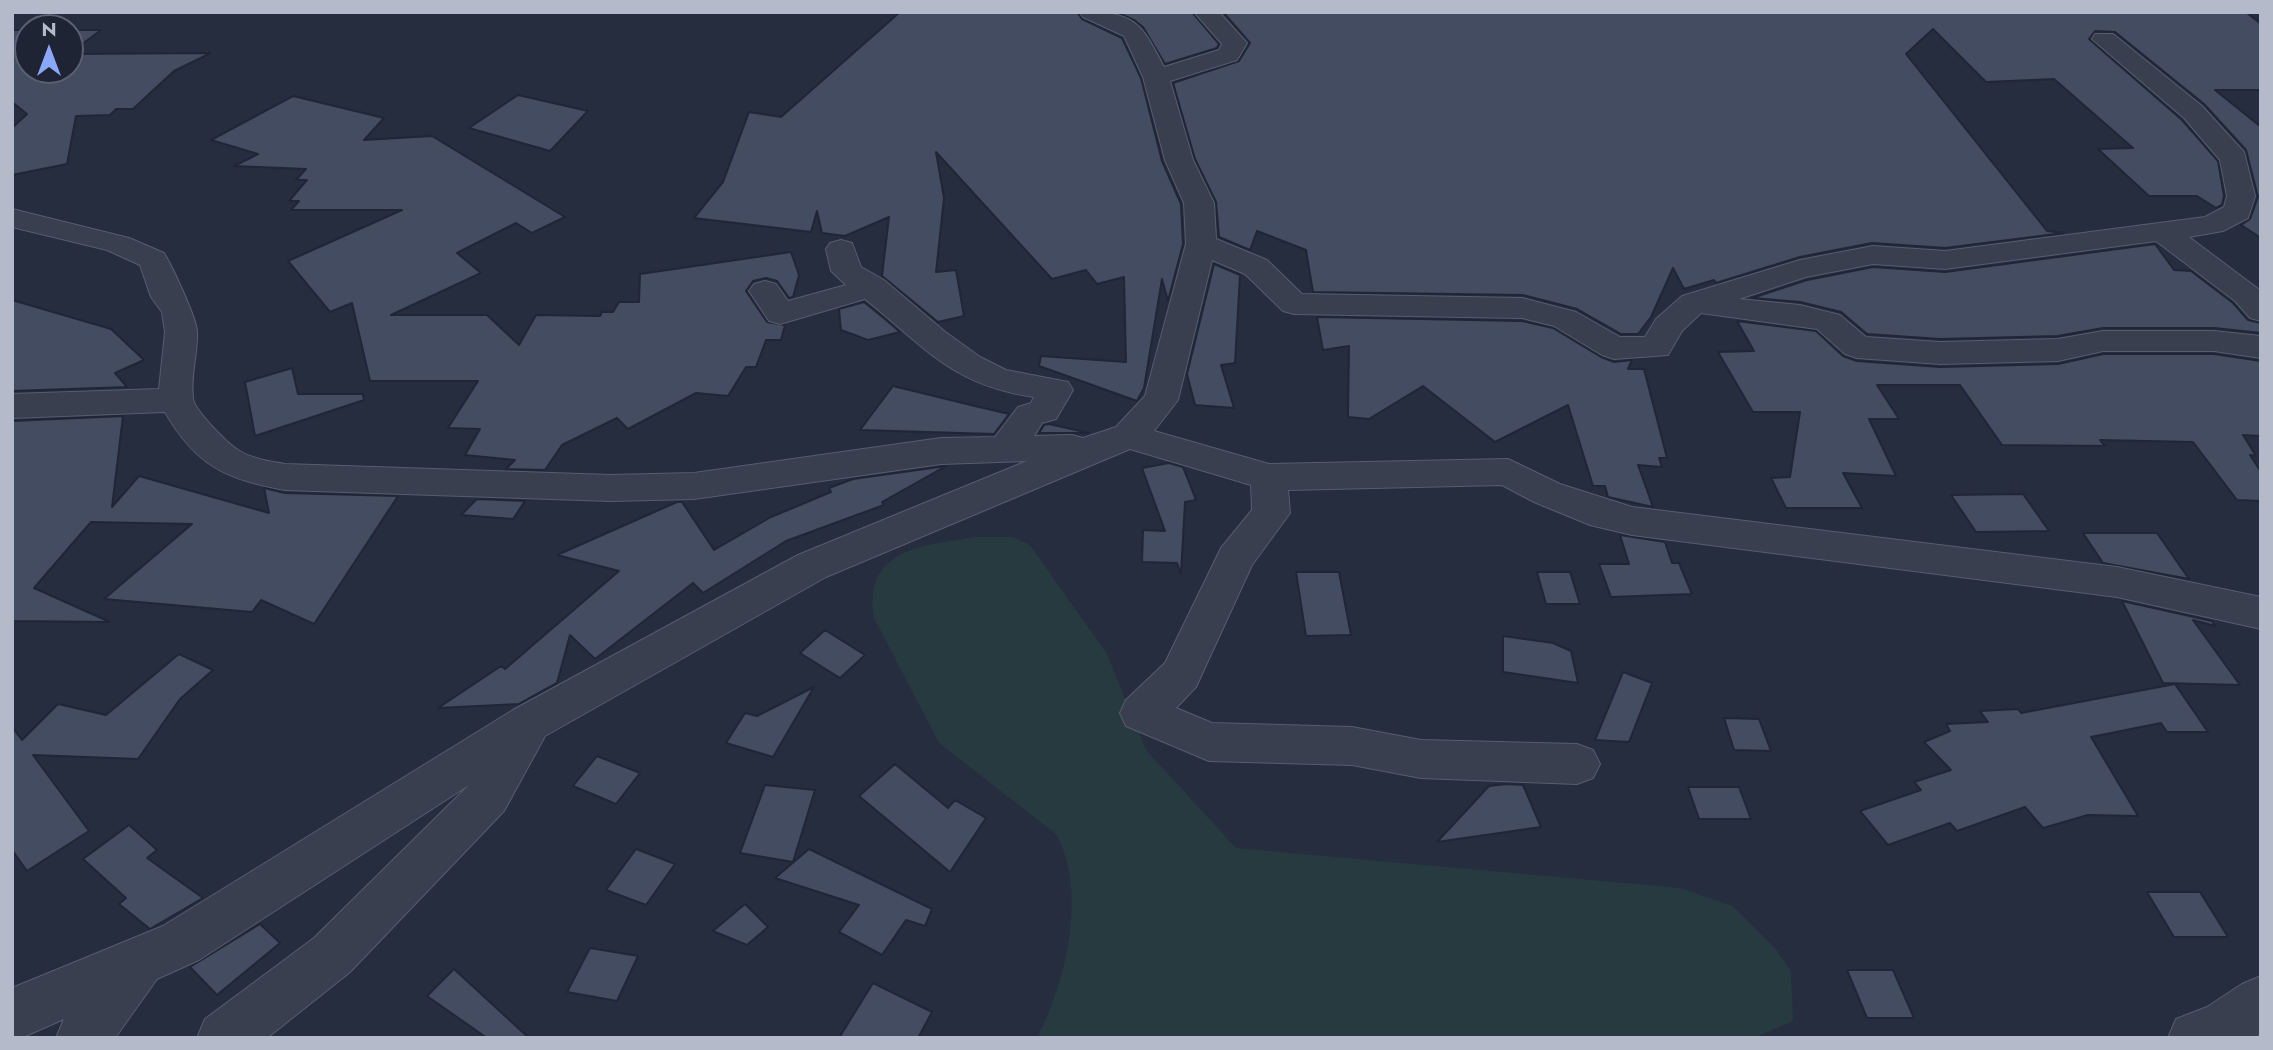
<!DOCTYPE html>
<html>
<head>
<meta charset="utf-8">
<style>
  body { margin:0 }
  #map { position:relative; width:2273px; height:1050px; overflow:hidden; background:#252d3f; font-family:Jost,sans-serif }
  canvas { display:block }
  .frame { position:absolute; inset:0; border:14px solid #b5baca; pointer-events:none }
  .north { position:absolute; left:14px; top:14px; width:70px; height:70px; box-sizing:border-box; background:#1e2434; border:2px solid #5a6070; border-radius:50%; rotate:0deg; font-size:19px; font-weight:700; line-height:28px; text-align:center; color:#b5baca }
  .north::after { content:''; display:block; margin:auto; width:24px; height:32px; background:#8ba8f8; clip-path:polygon(50% 0,100% 100%,50% 72%,0 100%) }
</style>
</head>
<body>
<div id="map">
<canvas width="2273" height="1050"></canvas>
<div class="frame"></div>
<div class="north">N</div>
</div>
<script>
const ctx = document.querySelector('canvas').getContext('2d');
ctx.lineJoin = 'round';
function fill(path, color) { ctx.fillStyle = color; ctx.fill(path, 'evenodd'); }
function strokePath(path, color, width, dash) { ctx.strokeStyle = color; ctx.lineWidth = width; ctx.lineCap = dash ? 'butt' : 'round'; ctx.setLineDash(dash || []); ctx.stroke(path); }
fill(new Path2D(`
  M 975,537 L 1013,537 L 1030,545 L 1107,654 L 1146,750 L 1236,848 L 1680,888 L 1733,906 L 1775,948 L 1791,971 L 1793,1021 L 1754,1038 L 1037,1038 C 1066,982 1088,892 1056,834 L 939,743 L 874,618 C 863,547 924,546 975,537 Z`), '#273a40');
const building = new Path2D(`
  M 900,12 L 1077,12 L 1082,19 L 1122,38 L 1141,78 L 1162,161 L 1181,204 L 1183,244 L 1168,301 L 1162,279 L 1144,388 L 1137,401 L 1039,366 L 1041,356 L 1126,362 L 1124,277 L 1097,284 L 1086,270 L 1052,279 L 936,152 L 944,198 L 936,272 L 956,270 L 964,316 L 938,322 L 882,276 L 889,217 L 845,236 L 822,233 L 817,211 L 811,232 L 694,218 L 723,182 L 749,112 L 781,117 Z
  M 1116,12 L 1192,12 L 1219,44 L 1217,48 L 1165,64 L 1143,27 L 1134,20 Z
  M 1223,12 L 2246,12 L 2261,24 L 2261,90 L 2215,90 L 2261,127 L 2261,238 L 2241,225 L 2250,219 L 2258,197 L 2246,150 L 2204,104 L 2115,32 L 2095,31 L 2089,39 L 2182,120 L 2218,161 L 2224,196 L 2222,205 L 2216,208 L 2197,196 L 2149,196 L 2098,149 L 2133,148 L 2054,79 L 1986,82 L 1933,29 L 1906,54 L 2047,231 L 2064,233 L 1945,248 L 1872,243 L 1800,257 L 1716,283 L 1714,280 L 1684,289 L 1673,268 L 1651,317 L 1638,334 L 1621,334 L 1577,309 L 1523,295 L 1313,292 L 1306,250 L 1257,231 L 1250,250 L 1219,237 L 1216,202 L 1195,159 L 1173,83 L 1239,61 L 1250,43 Z
  M 12,30 L 28,30 L 28,70 L 70,70 L 70,54 L 211,53 L 174,71 L 133,109 L 116,109 L 110,115 L 76,116 L 67,164 L 12,175 L 12,128 L 27,114 L 12,102 Z
  M 70,30 L 101,30 L 70,53 Z
  M 518,95 L 588,111 L 550,151 L 469,128 Z
  M 293,96 L 384,118 L 364,140 L 432,136 L 565,217 L 532,233 L 516,223 L 457,253 L 481,273 L 391,315 L 487,315 L 519,345 L 536,315 L 600,316 L 602,312 L 613,312 L 619,302 L 639,302 L 640,274 L 791,252 L 799,275 L 793,297 L 789,298 L 777,281 L 766,278 L 753,281 L 746,291 L 767,322 L 785,325 L 781,340 L 766,340 L 756,367 L 746,367 L 728,396 L 696,393 L 628,429 L 617,418 L 562,445 L 545,470 L 506,469 L 515,460 L 465,455 L 480,429 L 448,428 L 478,381 L 370,381 L 352,303 L 330,312 L 288,261 L 402,210 L 291,210 L 299,201 L 289,201 L 307,180 L 296,180 L 306,169 L 234,166 L 258,154 L 211,140 Z
  M 2155,244 L 2174,270 L 2191,271 L 2233,303 L 2248,320 L 2261,323 L 2261,333 L 2214,328 L 2103,328 L 2058,336 L 1940,339 L 1867,334 L 1841,312 L 1800,302 L 1752,298 L 1807,280 L 1873,267 L 1945,272 Z
  M 1214,264 L 1240,275 L 1235,363 L 1221,365 L 1234,408 L 1195,405 L 1187,374 Z
  M 12,300 L 111,329 L 144,360 L 115,373 L 127,387 L 12,391 Z
  M 864,302 L 885,319 L 900,332 L 868,340 L 841,330 L 839,309 Z
  M 1317,317 L 1522,321 L 1553,328 L 1601,357 L 1614,362 L 1632,360 L 1628,369 L 1644,369 L 1667,458 L 1659,458 L 1662,467 L 1638,465 L 1653,507 L 1608,497 L 1605,486 L 1593,486 L 1568,405 L 1495,442 L 1423,386 L 1369,419 L 1348,417 L 1349,346 L 1323,350 Z
  M 1737,321 L 1816,331 L 1843,356 L 1857,361 L 1940,367 L 2058,364 L 2103,354 L 2214,354 L 2261,361 L 2261,436 L 2243,435 L 2256,456 L 2250,455 L 2261,472 L 2261,501 L 2237,500 L 2193,442 L 2100,440 L 2105,446 L 2002,445 L 1960,385 L 1877,385 L 1899,419 L 1869,419 L 1896,476 L 1843,473 L 1862,508 L 1786,508 L 1771,478 L 1790,477 L 1800,412 L 1753,412 L 1718,352 L 1754,351 Z
  M 292,368 L 298,394 L 363,394 L 364,400 L 255,436 L 245,382 Z
  M 893,386 L 975,406 L 1009,414 L 994,434 L 860,430 Z
  M 123,416 L 112,507 L 139,476 L 269,513 L 264,488 L 285,493 L 398,496 L 314,624 L 261,600 L 252,612 L 104,599 L 192,524 L 91,522 L 34,588 L 110,622 L 12,621 L 12,421 Z
  M 1049,424 L 1089,433 L 1039,433 L 1044,425 Z
  M 1169,463 L 1183,467 L 1196,500 L 1185,502 L 1181,574 L 1177,563 L 1142,562 L 1143,530 L 1165,531 L 1142,468 Z
  M 946,466 L 882,502 L 884,505 L 786,541 L 703,593 L 693,583 L 595,659 L 570,635 L 557,683 L 519,704 L 438,708 L 501,666 L 505,669 L 619,571 L 557,555 L 677,502 L 682,502 L 714,550 L 771,517 L 831,492 L 829,488 L 853,479 Z
  M 2023,494 L 2049,531 L 1976,532 L 1951,495 Z
  M 477,499 L 525,501 L 513,519 L 461,515 Z
  M 2083,533 L 2157,533 L 2189,579 L 2103,563 Z
  M 1620,535 L 1665,542 L 1672,563 L 1679,563 L 1692,594 L 1611,597 L 1599,564 L 1629,564 Z
  M 1296,572 L 1339,572 L 1351,635 L 1306,636 Z
  M 1537,572 L 1570,572 L 1580,604 L 1546,604 Z
  M 2122,601 L 2212,621 L 2215,626 L 2193,620 L 2240,685 L 2163,683 Z
  M 825,630 L 865,655 L 840,678 L 800,653 Z
  M 1503,636 L 1553,643 L 1571,651 L 1578,683 L 1503,672 Z
  M 179,654 L 213,670 L 180,699 L 138,759 L 33,755 L 89,831 L 27,871 L 12,850 L 12,727 L 22,740 L 58,704 L 106,715 Z
  M 1623,672 L 1652,683 L 1629,742 L 1595,740 Z
  M 2175,684 L 2208,732 L 2167,732 L 2161,723 L 2091,737 L 2138,816 L 2088,815 L 2043,828 L 2025,807 L 1957,831 L 1950,823 L 1888,845 L 1860,811 L 1921,790 L 1914,782 L 1951,770 L 1924,742 L 1950,731 L 1946,724 L 1988,722 L 1980,711 L 2018,709 L 2021,713 Z
  M 814,687 L 773,757 L 726,743 L 745,713 L 757,716 Z
  M 1724,718 L 1759,719 L 1771,751 L 1734,750 Z
  M 597,756 L 640,773 L 616,804 L 573,786 Z
  M 895,764 L 948,808 L 955,800 L 986,818 L 950,872 L 859,796 Z
  M 1506,784 L 1523,785 L 1541,827 L 1437,842 L 1489,786 Z
  M 765,785 L 815,790 L 793,862 L 740,853 Z
  M 1688,787 L 1739,787 L 1751,819 L 1699,819 Z
  M 129,825 L 157,850 L 147,858 L 203,898 L 150,929 L 119,904 L 126,898 L 83,859 Z
  M 636,849 L 675,864 L 646,905 L 606,890 Z
  M 809,849 L 932,909 L 925,926 L 906,920 L 882,955 L 839,932 L 859,905 L 775,878 Z
  M 2147,892 L 2200,892 L 2228,937 L 2174,937 Z
  M 745,904 L 768,927 L 747,945 L 713,931 Z
  M 260,924 L 280,943 L 217,995 L 190,967 Z
  M 590,948 L 638,956 L 617,1001 L 567,992 Z
  M 454,969 L 529,1038 L 487,1038 L 427,996 Z
  M 1847,970 L 1893,970 L 1914,1018 L 1867,1018 Z
  M 873,983 L 932,1012 L 918,1038 L 839,1038 Z`);
fill(building, '#444c61');
strokePath(building, '#202636', 2);
const minor = new Path2D(`
  M 1079,12 C 1134,12 1140,20 1164,67 L 1219,50 L 1222,44 L 1194,12 L 1219,12 L 1247,43 L 1237,60 L 1170,81 L 1193,160 L 1214,203 L 1216,239 L 1267,260 L 1302,294 L 1522,298 L 1576,312 L 1620,337 L 1645,337 L 1656,319 L 1682,296 L 1800,260 L 1873,246 L 1945,251 L 2205,217 L 2224,207 L 2227,196 L 2220,160 L 2184,118 L 2092,39 L 2095,34 L 2113,34 L 2202,106 L 2244,152 L 2255,196 L 2248,218 L 2223,231 L 2189,237 L 2261,291 L 2261,321 L 2250,318 L 2235,301 L 2156,241 L 1945,269 L 1873,264 L 1806,277 L 1739,299 L 1800,305 L 1840,315 L 1866,337 L 1940,342 L 2058,339 L 2103,331 L 2214,331 L 2261,336 L 2261,358 L 2214,351 L 2103,351 L 2058,361 L 1940,364 L 1857,358 L 1845,354 L 1817,329 L 1701,313 L 1682,331 L 1668,355 L 1614,359 L 1602,355 L 1554,326 L 1522,318 L 1294,314 L 1283,311 L 1245,274 L 1212,260 L 1178,400 L 1154,431 L 1269,464 L 1508,459 L 1560,484 L 1632,507 L 2117,567 L 2261,597 L 2261,629 L 2117,597 L 1632,535 L 1590,525 L 1534,502 L 1502,485 L 1288,490 L 1290,513 L 1252,565 L 1196,687 L 1176,708 L 1212,723 L 1352,727 L 1421,740 L 1577,744 L 1593,750 L 1600,764 L 1593,778 L 1577,784 L 1421,778 L 1352,765 L 1209,761 L 1126,726 L 1120,713 L 1126,700 L 1165,663 L 1221,548 L 1252,510 L 1251,485 L 1130,449 L 826,577 L 545,736 L 504,811 L 350,972 L 267,1038 L 197,1038 L 205,1019 L 314,938 L 469,785 L 199,960 L 157,979 L 115,1038 L 56,1038 L 64,1019 L 21,1038 L 12,1038 L 12,988 L 163,926 L 513,710 L 798,555 L 1027,461 L 941,464 L 694,499 L 611,501 L 285,490 C 226,479 196,466 165,412 L 12,418 L 12,394 L 159,389 L 165,332 L 162,312 L 151,297 L 140,265 L 107,250 L 12,227 L 12,209 L 129,238 L 164,253 C 172,266 197,319 197,332 C 198,354 190,376 193,398 C 194,410 227,443 238,450 C 252,459 269,461 285,464 L 611,475 L 694,473 L 941,438 L 995,437 L 1018,407 L 1031,403 L 1034,397 C 952,385 926,348 865,299 L 780,324 L 769,321 L 749,291 L 754,284 L 765,281 L 776,284 L 788,301 L 846,285 L 831,271 L 826,249 L 830,243 L 841,240 L 852,243 L 861,267 L 884,280 L 944,331 L 980,357 L 1006,370 L 1068,382 L 1073,390 L 1056,419 L 1042,423 L 1034,436 L 1072,435 L 1083,438 L 1116,427 L 1145,396 L 1186,244 L 1184,203 L 1165,160 L 1143,77 L 1124,36 L 1083,17 Z
  M 2261,976 L 2261,1033 L 2254,1038 L 2168,1038 L 2176,1019 L 2207,1007 L 2242,984 Z`);
strokePath(minor, '#575d6d', 2);
fill(minor, '#393f4f');
</script>
</body>
</html>
